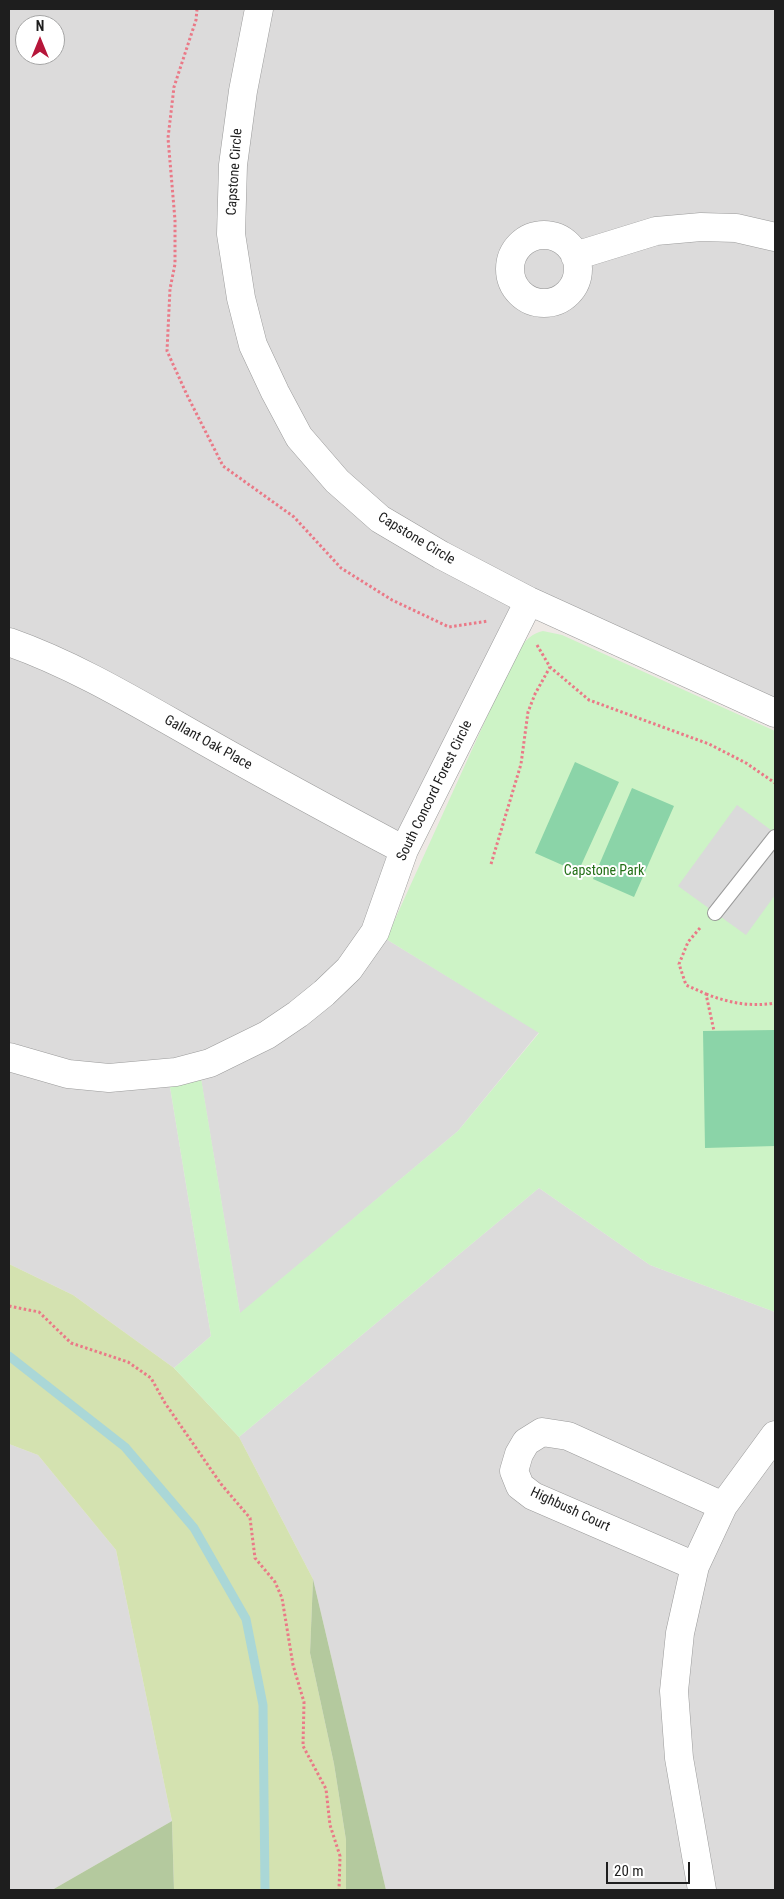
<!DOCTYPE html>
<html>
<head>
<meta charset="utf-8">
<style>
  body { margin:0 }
  #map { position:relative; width:784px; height:1899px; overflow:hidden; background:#eee9e5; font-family:"Roboto Condensed",sans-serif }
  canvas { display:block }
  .frame { position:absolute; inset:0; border:10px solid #1e1e1e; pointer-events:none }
  .north { position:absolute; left:15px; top:15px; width:50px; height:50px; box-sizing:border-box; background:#fff; border:1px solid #a5a5a5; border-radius:50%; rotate:0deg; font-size:14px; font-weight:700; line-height:20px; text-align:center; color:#1e1e1e }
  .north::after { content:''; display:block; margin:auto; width:18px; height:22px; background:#b6163a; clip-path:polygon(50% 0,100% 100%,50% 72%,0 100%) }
  .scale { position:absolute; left:606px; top:1862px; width:84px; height:22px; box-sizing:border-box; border:2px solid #1e1e1e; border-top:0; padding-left:6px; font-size:15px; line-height:18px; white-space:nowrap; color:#1e1e1e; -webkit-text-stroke:4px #fff; paint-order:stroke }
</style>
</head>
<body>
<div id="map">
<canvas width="784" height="1899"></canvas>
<div class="frame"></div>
<div class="north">N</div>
<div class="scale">20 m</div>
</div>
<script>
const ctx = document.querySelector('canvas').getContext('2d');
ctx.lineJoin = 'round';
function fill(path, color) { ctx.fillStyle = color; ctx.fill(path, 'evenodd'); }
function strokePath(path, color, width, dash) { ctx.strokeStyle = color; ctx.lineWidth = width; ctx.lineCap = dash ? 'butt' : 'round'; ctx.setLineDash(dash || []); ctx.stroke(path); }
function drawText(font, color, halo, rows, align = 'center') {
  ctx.font = font + ' "Roboto Condensed",sans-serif'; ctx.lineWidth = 4; ctx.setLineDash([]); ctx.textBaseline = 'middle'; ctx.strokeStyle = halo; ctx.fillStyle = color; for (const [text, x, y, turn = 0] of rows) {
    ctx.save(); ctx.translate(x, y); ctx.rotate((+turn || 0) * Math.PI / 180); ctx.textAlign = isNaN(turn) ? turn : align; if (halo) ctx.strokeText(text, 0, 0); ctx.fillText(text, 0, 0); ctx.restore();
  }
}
fill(new Path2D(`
  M 9,9 L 775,9 L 775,713 L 530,601 L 404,850 L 386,939 L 539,1032 L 458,1131 L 240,1314 L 201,1079 L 170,1087 L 211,1336 L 174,1368 L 73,1295 L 9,1264 ZM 25,25 L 55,25 L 55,55 L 25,55 Z
  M 539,1188 L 650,1265 L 775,1312 L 775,1890 L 386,1890 L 313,1579 L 239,1437 Z
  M 9,1444 L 38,1455 L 116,1550 L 172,1821 L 52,1890 L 9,1890 Z`), '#dcdbdb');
fill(new Path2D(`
  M 9,1264 L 73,1295 L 174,1368 L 239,1437 L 313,1579 L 310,1653 L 334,1764 L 346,1840 L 346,1890 L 174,1890 L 172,1821 L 116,1550 L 38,1455 L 9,1444 Z`), '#d4e2b0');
fill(new Path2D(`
  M 313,1579 L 386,1890 L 346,1890 L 346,1840 L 334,1764 L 310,1653 Z
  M 172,1821 L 174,1890 L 52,1890 Z`), '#b4c99e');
fill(new Path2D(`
  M 543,631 L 562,635 L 775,731 L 775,1312 L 650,1265 L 539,1188 L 239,1437 L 174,1368 L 211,1336 L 170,1087 L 201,1078 L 240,1313 L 458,1131 L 539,1033 L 386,939 L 505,677 C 514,660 522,635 543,631 Z`), '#cdf3c6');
fill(new Path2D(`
  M 575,762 L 619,782 L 578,872 L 535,853 Z
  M 632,788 L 674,806 L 634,897 L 593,879 Z
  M 775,1030 L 775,1146 L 705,1148 L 703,1031 Z`), '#8bd4a8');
fill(new Path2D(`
  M 737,805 L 775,833 L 775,895 L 746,935 L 678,886 Z`), '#dadada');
strokePath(new Path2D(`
  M 9,1356 L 125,1447 L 194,1528 L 246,1619 L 263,1705 L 265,1890`), '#aad7d7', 9);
const lane = new Path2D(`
  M 715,913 L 775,837`);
const street = new Path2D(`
  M 259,9 L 243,91 L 233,165 L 231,234 L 241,298 L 253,345 L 275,392 L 299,437 L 337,481 L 380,519 L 441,555 L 529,601 L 775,713
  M510 269a34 34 0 1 1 68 0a34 34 0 1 1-68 0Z
  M 575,256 L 656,231 L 701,227 L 736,228 L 775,237
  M 9,642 C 77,666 139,704 201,739 C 268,777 336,814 404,850
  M 9,1057 L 68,1074 L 109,1078 L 176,1072 L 210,1063 L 267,1035 L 298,1014 L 324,993 L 349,969 L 375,932 L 404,850 L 529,601
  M 695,1566 L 533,1496 L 520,1486 L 514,1471 L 519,1454 L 526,1442 L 542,1432 L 568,1436 L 723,1506
  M 702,1890 L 679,1758 L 674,1691 L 680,1633 L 695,1566 L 723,1506 L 775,1435`);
strokePath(lane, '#9b9b9b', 16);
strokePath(street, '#9b9b9b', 29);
strokePath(new Path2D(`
  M 197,9 L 196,20 L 174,87 L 168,138 L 175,220 L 175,264 L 170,289 L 167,351 L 187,395 L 223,466 L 294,517 L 341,568 L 392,600 L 449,627 L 488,621
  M 537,645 L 550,667 L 589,700 L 709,744 L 746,763 L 775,783
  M 491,864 L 521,764 L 528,712 L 535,694 L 550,667
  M 700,928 L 688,942 L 679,964 L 686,985 L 706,994 L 714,1031
  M 706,994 C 729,1003 751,1007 775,1003
  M 9,1306 L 39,1312 L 71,1343 L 128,1362 L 151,1378 L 165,1403 L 221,1484 L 250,1518 L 255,1558 L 275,1582 L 282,1598 L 293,1665 L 304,1702 L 303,1746 L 326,1789 L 330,1825 L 340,1856 L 339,1890`), '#ea7987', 3, [2.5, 2.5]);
strokePath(lane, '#fff', 14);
strokePath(street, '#fff', 28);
drawText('14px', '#1e1e1e', '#fff', [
  ["Capstone Circle",235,172,-86],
  ["Capstone Circle",416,539,31],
  ["Gallant Oak Place",208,743,29],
  ["South Concord Forest Circle",435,791,-64],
  ["Highbush Court",570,1510,25]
]);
drawText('14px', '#247017', '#fff', [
  ["Capstone Park",604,871]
]);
</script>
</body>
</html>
